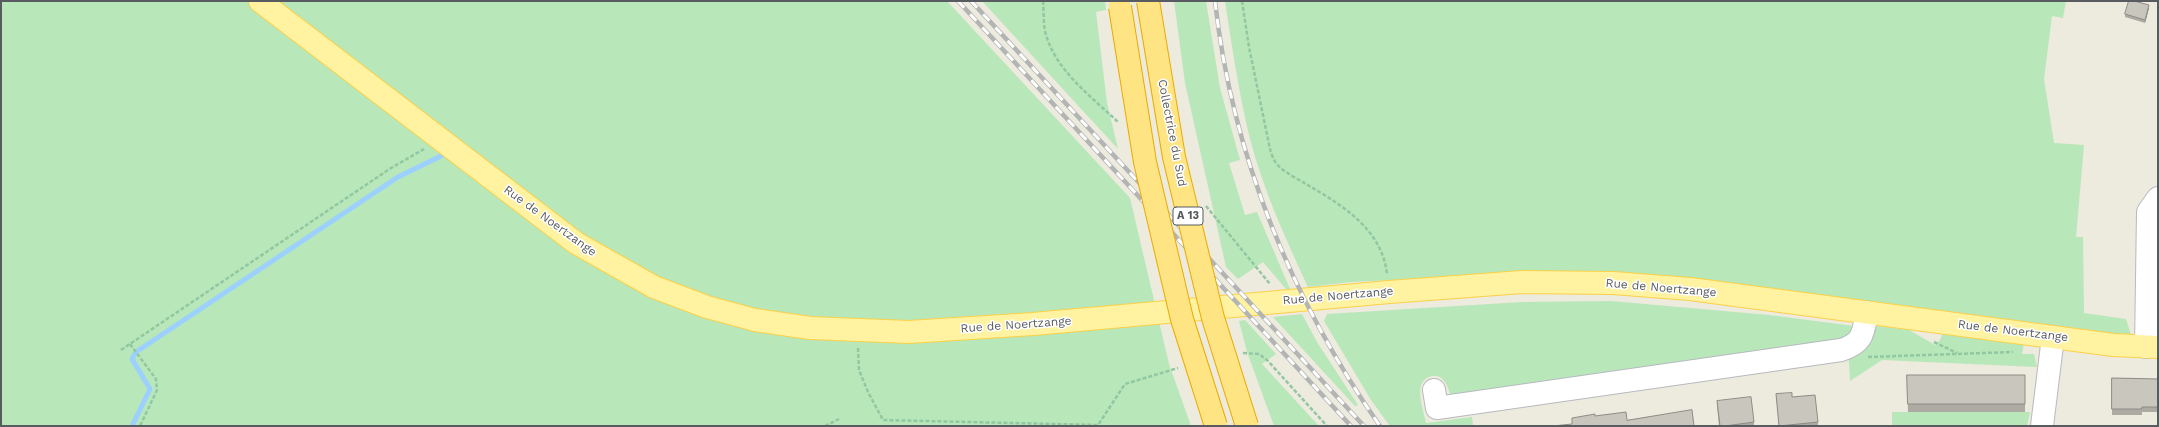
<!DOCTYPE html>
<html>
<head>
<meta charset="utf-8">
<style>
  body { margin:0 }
  #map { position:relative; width:2159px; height:427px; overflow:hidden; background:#edeade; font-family:"Work Sans",sans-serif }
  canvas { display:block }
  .frame { position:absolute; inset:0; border:2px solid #585c61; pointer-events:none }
</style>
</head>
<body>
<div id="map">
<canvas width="2159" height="427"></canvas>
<div class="frame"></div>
</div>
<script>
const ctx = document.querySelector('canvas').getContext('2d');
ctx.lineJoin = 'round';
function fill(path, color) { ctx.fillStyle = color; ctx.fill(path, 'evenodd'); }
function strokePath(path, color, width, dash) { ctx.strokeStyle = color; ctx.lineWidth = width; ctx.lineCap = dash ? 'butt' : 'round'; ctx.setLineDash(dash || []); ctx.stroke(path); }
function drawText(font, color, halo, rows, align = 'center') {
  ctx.font = font + ' "Work Sans",sans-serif'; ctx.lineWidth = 3; ctx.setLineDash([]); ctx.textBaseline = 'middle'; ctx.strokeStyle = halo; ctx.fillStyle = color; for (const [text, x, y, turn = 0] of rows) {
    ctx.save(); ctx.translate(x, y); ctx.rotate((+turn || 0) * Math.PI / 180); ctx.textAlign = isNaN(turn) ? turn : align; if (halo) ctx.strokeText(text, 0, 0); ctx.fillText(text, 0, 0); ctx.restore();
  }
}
fill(new Path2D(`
  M 1,1 L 947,1 L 1130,198 L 1169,364 L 1191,426 L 1,426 Z
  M 982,1 L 1105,1 L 1106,10 L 1096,12 L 1107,103 L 1118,149 Z
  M 1174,1 L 1206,1 L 1220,88 L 1240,160 L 1229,163 L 1245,215 L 1257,212 L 1290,289 L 1286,289 L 1263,262 L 1238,279 L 1226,267 L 1185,83 Z
  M 1225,1 L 2066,1 L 2063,18 L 2052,16 L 2044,79 L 2054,143 L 2084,145 L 2076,237 L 2083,237 L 2084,313 L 2126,319 L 2131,335 L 2110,335 L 1474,276 L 1351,282 L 1308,287 C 1286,240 1263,189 1250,139 C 1239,94 1232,47 1225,1 Z
  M 1611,301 L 1769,315 L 1854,326 L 1850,337 L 1842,342 L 1451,397 C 1448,387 1444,374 1432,376 C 1428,377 1424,379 1422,383 C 1417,393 1424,413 1426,423 L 1472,417 L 1473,426 L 1390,426 L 1371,400 L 1324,321 L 1327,314 L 1522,302 Z
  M 1302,314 L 1317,342 L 1358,405 L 1355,406 L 1273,317 Z
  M 1245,320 L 1276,354 L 1262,364 L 1319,426 L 1274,426 L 1247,352 L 1239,321 Z
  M 1877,326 L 1909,330 L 1935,345 L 1940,340 L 1943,333 L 2024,343 L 2022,354 L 2034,354 L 2037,367 L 1882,360 L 1850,381 L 1849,361 L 1846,357 C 1867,352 1869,345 1877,326 Z
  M 1892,412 L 2030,412 L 2027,426 L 1892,426 Z`), '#b8e7ba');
strokePath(new Path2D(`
  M 132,426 L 150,389 L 132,359 L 136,352 L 398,177 L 443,155`), '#9cd0ff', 5);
const minor = new Path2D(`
  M 2146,347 L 2148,212 L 2158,198
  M 1434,390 L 1437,408 L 1841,350 C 1863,343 1863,334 1867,312
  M 2042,426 L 2053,337`);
const major = new Path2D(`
  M 260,1 L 576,243 L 654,287 L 707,307 L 755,320 L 810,328 L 909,332 L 1033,324 L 1389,292 L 1522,282 L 1613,283 L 1690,289 L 2113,345 L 2158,347`);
strokePath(minor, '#b7babf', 24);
strokePath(major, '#fcd048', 24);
strokePath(new Path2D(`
  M 1043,1 C 1044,12 1043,25 1046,35 C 1057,72 1092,97 1119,123
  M 1242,1 L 1249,47 L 1270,149 C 1271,153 1273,159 1276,163 C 1283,172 1296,178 1306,184 C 1342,205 1382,229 1387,274
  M 1206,206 L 1270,284
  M 1934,342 L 1957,353
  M 130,344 L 156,379 L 157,390 L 140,426
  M 858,348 L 859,370 L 868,392 L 883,420 L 1098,425 L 1125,384 L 1178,368
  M 121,350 L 391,168 L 424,149
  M 1243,353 L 1259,354 L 1267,360 L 1327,426
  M 1868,357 L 2013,352
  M 825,426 L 839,419`), '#91c8a2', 2.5, [4, 2]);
strokePath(minor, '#fff', 22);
strokePath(major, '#fff3a1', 22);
const rail = new Path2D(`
  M 958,1 L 1351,426
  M 971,1 L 1364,426
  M 1215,1 C 1232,155 1292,300 1380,426`);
strokePath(rail, '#b3b4b4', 4.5);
strokePath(rail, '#fff', 3, [9]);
const highwayBridge = new Path2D(`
  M 1148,1 L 1174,157 L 1213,318 L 1247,426
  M 1120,7 L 1145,162 L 1182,319 L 1216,426`);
strokePath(highwayBridge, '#ebaa00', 24, []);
strokePath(highwayBridge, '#ffe483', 22);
fill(new Path2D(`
  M 2149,8 L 2145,23 L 2125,17 L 2125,14 Z
  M 1907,375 L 2025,375 L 2025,412 L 1908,412 Z
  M 2112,378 L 2158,379 L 2158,412 L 2142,412 L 2142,415 L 2112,415 Z
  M 1776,394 L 1792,397 L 1818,422 L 1818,426 L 1779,426 Z
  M 1717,401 L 1754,422 L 1754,426 L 1719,426 L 1717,406 Z`), '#adaaa3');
fill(new Path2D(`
  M 2149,5 L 2149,8 L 2145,23 L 2145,20 Z`), '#8d8b85');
const building = new Path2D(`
  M 2129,1 L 2134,1 L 2149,5 L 2145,20 L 2125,14 Z
  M 1907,375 L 2025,375 L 2025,404 L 1908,404 Z
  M 2112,378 L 2158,379 L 2158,407 L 2142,407 L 2142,409 L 2112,409 Z
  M 1792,393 L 1792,397 L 1815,395 L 1818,422 L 1779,426 L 1776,394 Z
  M 1751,397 L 1754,422 L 1725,426 L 1720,426 L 1717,401 Z
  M 1692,410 L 1694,426 L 1553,426 L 1572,424 L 1572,418 L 1595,414 L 1595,416 L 1626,412 L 1627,420 Z`);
fill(building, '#c9c6be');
strokePath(building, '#8d8b85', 1);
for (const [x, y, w] of [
  [1188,216,30]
]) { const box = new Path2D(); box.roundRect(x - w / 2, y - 9, w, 18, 3); ctx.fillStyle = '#fff'; ctx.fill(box); strokePath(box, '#585c61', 1); }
drawText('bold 11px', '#585c61', null, [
  ["A 13",1188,216]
]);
drawText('12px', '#585c61', '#fff', [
  ["Collectrice du Sud",1172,133,79],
  ["Rue de Noertzange",550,221,36],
  ["Rue de Noertzange",1661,288,5],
  ["Rue de Noertzange",1338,296,-5],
  ["Rue de Noertzange",1016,325,-4],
  ["Rue de Noertzange",2013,331,7]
]);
</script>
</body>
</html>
